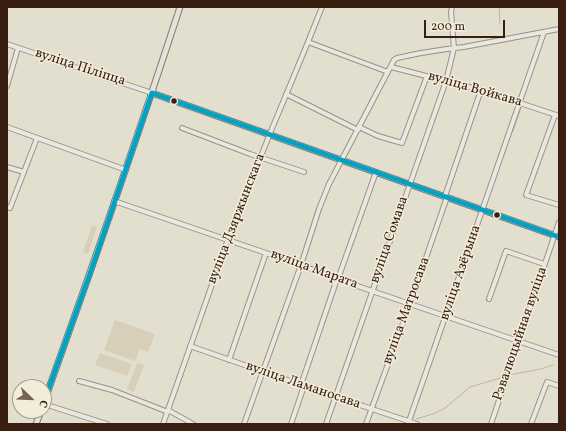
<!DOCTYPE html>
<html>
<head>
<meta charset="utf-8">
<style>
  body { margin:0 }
  #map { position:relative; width:566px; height:431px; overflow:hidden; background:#e3dfce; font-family:Vollkorn,serif }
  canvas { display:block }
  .frame { position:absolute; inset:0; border:8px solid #3b1e12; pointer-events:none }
  .north { position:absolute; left:12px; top:379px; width:40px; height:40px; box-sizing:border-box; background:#f2edda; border:1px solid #a99a8a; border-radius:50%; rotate:113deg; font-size:11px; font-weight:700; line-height:16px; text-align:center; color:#3b1e12 }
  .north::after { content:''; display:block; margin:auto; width:14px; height:18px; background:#766254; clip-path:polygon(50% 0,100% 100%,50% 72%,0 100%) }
  .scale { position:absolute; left:424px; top:20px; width:81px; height:18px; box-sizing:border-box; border:2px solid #3b1e12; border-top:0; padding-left:5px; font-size:12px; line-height:14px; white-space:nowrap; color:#3b1e12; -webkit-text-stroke:3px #f2edda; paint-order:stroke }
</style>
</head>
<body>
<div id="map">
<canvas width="566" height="431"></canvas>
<div class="frame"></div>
<div class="north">С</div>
<div class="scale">200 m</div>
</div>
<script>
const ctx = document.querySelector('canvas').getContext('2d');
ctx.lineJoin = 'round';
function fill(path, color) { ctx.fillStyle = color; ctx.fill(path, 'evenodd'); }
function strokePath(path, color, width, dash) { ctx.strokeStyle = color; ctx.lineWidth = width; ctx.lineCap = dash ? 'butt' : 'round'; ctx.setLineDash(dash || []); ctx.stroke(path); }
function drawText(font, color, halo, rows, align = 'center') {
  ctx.font = font + ' Vollkorn,serif'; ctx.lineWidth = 3; ctx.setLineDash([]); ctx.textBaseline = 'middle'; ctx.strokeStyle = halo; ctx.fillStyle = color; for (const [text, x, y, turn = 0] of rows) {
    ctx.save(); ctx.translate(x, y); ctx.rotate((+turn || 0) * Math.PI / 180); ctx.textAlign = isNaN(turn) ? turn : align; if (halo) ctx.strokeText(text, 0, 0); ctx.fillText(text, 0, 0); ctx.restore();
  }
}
fill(new Path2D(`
  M 92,225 L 97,227 L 88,254 L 83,252 Z
  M 115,320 L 155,334 L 148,352 L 140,349 L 135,361 L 104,350 Z
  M 100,353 L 132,364 L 127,376 L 95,365 Z
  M 137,363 L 144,365 L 134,392 L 127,389 Z`), '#d7cfb9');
strokePath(new Path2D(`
  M 499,7 L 500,24
  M 513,131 L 522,105
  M 509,375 L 541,369 L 553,365
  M 416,419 L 433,414 L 445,408 L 470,387 L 504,377`), '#bfb49e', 1);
const minor = new Path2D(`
  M 308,42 L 388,72
  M 7,44 L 152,93
  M 391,67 L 481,90 L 559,116
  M 7,86 L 18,48
  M 286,94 L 358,130
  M 555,115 L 526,195 L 559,205
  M 7,127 L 126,170
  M 359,127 L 378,136 L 402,143 L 427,76
  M 182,128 L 250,154 L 304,172
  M 7,167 L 24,172
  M 445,196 L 481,90
  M 114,201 L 301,265 L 337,279 L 559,355
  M 7,207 L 10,208 L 37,138
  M 489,299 L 506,251 L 544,264
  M 190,346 L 336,397 L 417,424
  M 229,360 L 266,253
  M 79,381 L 112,390 L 168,412
  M 301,385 L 337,279 L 339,276 L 376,172
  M 44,404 L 107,424
  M 168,410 L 193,424
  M 163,424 L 228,239 L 271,131 L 308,42 L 322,7
  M 244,424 L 301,265 L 319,209 L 329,184 L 394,60 L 397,58 L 421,53 L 447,49 L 464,47 L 559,29
  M 291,424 L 304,386
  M 326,424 L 446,81 L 454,48 L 451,12 L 452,7
  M 366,424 L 410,304 L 447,197
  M 408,424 L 544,32
  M 491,424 L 559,222
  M 531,424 L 547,382 L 559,386`);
const major = new Path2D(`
  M 152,93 L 406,183 L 559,237
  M 44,402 C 91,271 137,139 180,7
  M 36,424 L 41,411`);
strokePath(minor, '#989186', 6);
strokePath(major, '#7f786e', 7);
strokePath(minor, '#e9e7df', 4);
strokePath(major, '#e6e2d9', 5);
strokePath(new Path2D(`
  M 152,93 L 559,237
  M 44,402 L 93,265 L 152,93`), '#03a2c5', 5);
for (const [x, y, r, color] of [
  [174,101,3.5,"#3b1e12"],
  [497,215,3.5,"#3b1e12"]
]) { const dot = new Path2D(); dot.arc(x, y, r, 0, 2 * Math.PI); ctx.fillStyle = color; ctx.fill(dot); strokePath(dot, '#f2edda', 1.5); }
drawText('14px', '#3b1e12', '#f2edda', [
  ["вуліца Піліпца",80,68,18],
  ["вуліца Войкава",475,90,16],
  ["вуліца Дзяржынскага",237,219,-69],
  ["вуліца Сомава",390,240,-71],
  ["вуліца Марата",314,270,20],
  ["вуліца Азёрына",461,273,-71],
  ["вуліца Матросава",407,311,-70],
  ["Рэвалюцыйная вуліца",521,334,-71],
  ["вуліца Ламаносава",303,386,19]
]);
</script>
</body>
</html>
